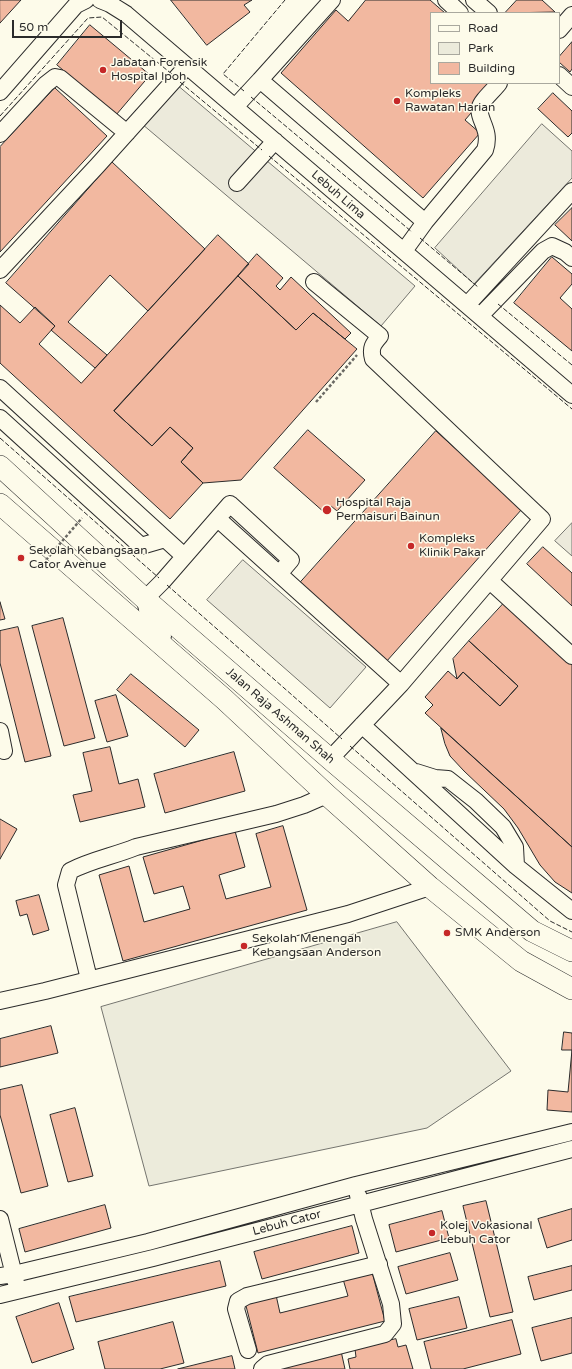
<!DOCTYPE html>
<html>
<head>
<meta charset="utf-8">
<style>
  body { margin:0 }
  #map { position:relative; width:572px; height:1369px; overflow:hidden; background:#fdfbea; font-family:"Varela Round",sans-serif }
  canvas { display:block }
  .legend { position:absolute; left:430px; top:12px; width:130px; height:72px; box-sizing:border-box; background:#fdfbea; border:1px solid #a9a89e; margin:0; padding:5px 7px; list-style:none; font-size:12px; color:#2b2b2b }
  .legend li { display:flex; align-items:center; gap:8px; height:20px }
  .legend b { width:20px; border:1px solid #a9a89e }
  .scale { position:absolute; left:12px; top:20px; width:110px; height:18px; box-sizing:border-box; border:2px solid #2b2b2b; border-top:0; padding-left:5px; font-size:12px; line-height:14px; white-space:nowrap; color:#2b2b2b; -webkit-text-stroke:3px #fdfbea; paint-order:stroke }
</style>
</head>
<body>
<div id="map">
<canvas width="572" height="1369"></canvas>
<ul class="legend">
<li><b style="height:5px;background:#fdfbea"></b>Road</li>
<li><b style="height:11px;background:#ecebdb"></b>Park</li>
<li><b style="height:11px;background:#f2b8a0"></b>Building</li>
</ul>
<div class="scale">50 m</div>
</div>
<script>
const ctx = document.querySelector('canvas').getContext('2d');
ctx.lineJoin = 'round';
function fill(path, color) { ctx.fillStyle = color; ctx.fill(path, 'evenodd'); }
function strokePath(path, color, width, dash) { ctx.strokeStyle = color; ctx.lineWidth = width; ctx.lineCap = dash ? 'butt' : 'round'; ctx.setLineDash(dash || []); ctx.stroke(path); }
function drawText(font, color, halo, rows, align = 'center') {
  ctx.font = font + ' "Varela Round",sans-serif'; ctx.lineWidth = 3; ctx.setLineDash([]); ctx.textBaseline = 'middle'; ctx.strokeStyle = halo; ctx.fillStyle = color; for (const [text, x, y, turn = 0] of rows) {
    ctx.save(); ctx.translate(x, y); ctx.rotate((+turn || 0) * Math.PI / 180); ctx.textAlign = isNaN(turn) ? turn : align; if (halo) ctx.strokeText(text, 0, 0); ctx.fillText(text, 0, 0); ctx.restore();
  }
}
const green = new Path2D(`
  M 397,922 L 511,1071 L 427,1128 L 149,1186 L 101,1007 Z`);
fill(green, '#ecebdb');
strokePath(green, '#74746e', 1);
const parking = new Path2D(`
  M 176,84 L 415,286 L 381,326 L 142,124 Z
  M 542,124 L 572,151 L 572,178 L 474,284 L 435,248 Z
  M 572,523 L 572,556 L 555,541 Z
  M 243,560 L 366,667 L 330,708 L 207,600 Z`);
fill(parking, '#eceadb');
strokePath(parking, '#74746e', 1);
const building = new Path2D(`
  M 0,0 L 21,0 L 0,23 Z
  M 171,0 L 252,0 L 244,5 L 250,12 L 207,45 Z
  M 366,0 L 430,0 L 445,13 L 431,13 L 431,83 L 497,83 L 465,120 L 480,133 L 423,198 L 281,73 L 336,10 L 348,21 Z
  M 517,0 L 542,0 L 555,12 L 505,13 Z
  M 90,25 L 150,75 L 116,115 L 57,65 Z
  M 572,42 L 572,69 L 570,72 L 559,62 L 559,57 Z
  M 55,88 L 107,136 L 0,252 L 0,147 Z
  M 553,93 L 572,111 L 572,133 L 568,137 L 538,109 Z
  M 112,162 L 205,249 L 148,311 L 110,275 L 68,322 L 107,355 L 95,368 L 51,330 L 55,326 L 6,283 Z
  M 572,208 L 572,241 L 555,225 Z
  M 218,235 L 249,264 L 114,411 L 152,446 L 170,427 L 193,448 L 181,462 L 203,483 L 170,519 L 0,363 L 0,305 L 20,323 L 35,307 L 55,326 L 39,344 L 81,383 Z
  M 257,254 L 283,278 L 276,286 L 280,290 L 291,277 L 351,333 L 345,339 L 313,313 L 296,330 L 238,276 Z
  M 552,257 L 572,274 L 572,284 L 560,298 L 572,309 L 572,351 L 514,303 Z
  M 238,276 L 296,330 L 313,313 L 357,349 L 241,480 L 203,483 L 181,462 L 193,448 L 170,427 L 152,446 L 114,411 Z
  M 308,430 L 365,480 L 337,511 L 331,506 L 325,513 L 274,468 Z
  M 436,431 L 522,509 L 386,662 L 299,584 Z
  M 543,547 L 572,573 L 572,606 L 527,564 Z
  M 0,602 L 5,619 L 0,620 Z
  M 505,602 L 572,663 L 572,847 L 425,713 L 433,705 L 425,697 L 448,671 L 457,679 L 463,672 L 500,706 L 518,686 L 469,641 Z
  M 63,618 L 95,738 L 64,746 L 32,626 Z
  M 18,627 L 51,756 L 25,762 L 0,663 L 0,631 Z
  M 469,641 L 518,686 L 500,706 L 463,672 L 457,679 L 453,659 Z
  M 131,674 L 199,730 L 185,747 L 117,690 Z
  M 116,695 L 128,736 L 107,742 L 95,701 Z
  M 441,728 L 572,847 L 572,893 L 555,882 L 540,865 L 518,828 L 504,809 L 464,771 L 450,756 L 445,744 Z
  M 110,747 L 119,784 L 138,779 L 145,807 L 80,822 L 73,795 L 92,791 L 83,753 Z
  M 234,752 L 245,791 L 165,813 L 154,774 Z
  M 0,819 L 17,829 L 0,859 Z
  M 283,826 L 307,910 L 123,961 L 99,875 L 129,866 L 144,922 L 190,909 L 183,886 L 154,894 L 143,857 L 235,831 L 245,867 L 219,875 L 226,899 L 271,887 L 256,834 Z
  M 39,895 L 49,930 L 33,935 L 27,914 L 20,916 L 16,901 Z
  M 51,1026 L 58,1053 L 0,1067 L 0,1039 Z
  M 564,1032 L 572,1033 L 572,1112 L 547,1110 L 548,1090 L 568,1092 L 572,1050 L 562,1050 Z
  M 22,1085 L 48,1186 L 21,1193 L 0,1115 L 0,1090 Z
  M 75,1108 L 93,1176 L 68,1182 L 50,1115 Z
  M 486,1201 L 513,1312 L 490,1317 L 463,1206 Z
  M 105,1205 L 111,1228 L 25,1252 L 19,1229 Z
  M 572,1209 L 572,1240 L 547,1248 L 538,1219 Z
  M 442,1211 L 449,1238 L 396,1252 L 389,1225 Z
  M 352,1226 L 359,1253 L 262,1279 L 254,1252 Z
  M 450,1253 L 458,1280 L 406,1294 L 398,1267 Z
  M 220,1261 L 226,1286 L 76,1322 L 69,1297 Z
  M 572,1266 L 572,1290 L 534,1300 L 528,1277 Z
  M 372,1272 L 385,1321 L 258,1353 L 245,1302 L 276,1295 L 280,1313 L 348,1296 L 343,1279 Z
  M 459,1297 L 467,1328 L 417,1340 L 409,1309 Z
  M 59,1303 L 74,1349 L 32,1363 L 16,1317 Z
  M 572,1318 L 572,1353 L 541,1361 L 532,1328 Z
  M 512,1320 L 521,1354 L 463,1369 L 431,1369 L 424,1342 Z
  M 173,1322 L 184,1363 L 160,1369 L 105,1369 L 98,1342 Z
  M 396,1339 L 398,1347 L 406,1345 L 413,1369 L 350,1369 L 348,1359 L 356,1357 L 355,1349 Z
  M 341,1351 L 345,1369 L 274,1369 Z
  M 232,1356 L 235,1369 L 178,1369 Z`);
fill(building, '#f2b8a0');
strokePath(building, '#2b2b2b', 1);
const minor = new Path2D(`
  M 100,0 L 110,4 L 126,14 L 572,395
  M 446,0 L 460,13
  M 474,0 L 489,13
  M 559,30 L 572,15
  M 559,75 L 572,87
  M 260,80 L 332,0
  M 0,92 L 76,5 L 86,0
  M 235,107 L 260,80 L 425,222 L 404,251
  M 0,134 L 46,84 L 55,77 L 60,78 L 127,133
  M 237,183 L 275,141
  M 425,222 L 485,150 C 492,129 477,120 480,107 C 481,101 495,89 499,83
  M 0,270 L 97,166 L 187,66
  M 314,282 L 380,336 C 373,344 370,348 373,359 L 542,519 L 401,684 L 330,759
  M 467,305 L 572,191
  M 480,316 L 543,251 L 552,246 L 565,252 L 572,258
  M 0,388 L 184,556
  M 0,418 L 141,546 L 165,539
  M 218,519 L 401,684
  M 490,581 L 572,656
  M 163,636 L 149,620 L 145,599 L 163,581 L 230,504 L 291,560 L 279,574
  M 362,725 L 516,866 L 572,911
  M 0,731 L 4,751
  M 416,772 L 435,778 L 448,779 L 476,801 L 503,827 L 515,847 L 516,866
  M 89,979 L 66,885 L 70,871 C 91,860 114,856 136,847 L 276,814 L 304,805 L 327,795
  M 0,1001 L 45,991 L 348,914 L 430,887
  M 0,1219 L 16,1283
  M 0,1276 L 14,1274 L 148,1242 L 356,1185 L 572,1132
  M 0,1295 L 153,1258 L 572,1149
  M 248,1350 L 236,1309 L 238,1301 L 247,1296 L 379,1264
  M 262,1369 L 268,1364 L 385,1334 L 393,1324 L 391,1304 L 364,1219 L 358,1195`);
const major = new Path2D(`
  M 0,466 L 145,599 L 330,759 L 532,931 L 572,951
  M 0,504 L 224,699 L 327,795 L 430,887 L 521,961 L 572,989`);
strokePath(minor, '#2b2b2b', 18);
strokePath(major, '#2b2b2b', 22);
strokePath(new Path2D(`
  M 316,402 L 357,355`), '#6a6964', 2.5, [3, 2]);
strokePath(minor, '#fdfbea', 16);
strokePath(major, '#fdfbea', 21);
strokePath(new Path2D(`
  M 46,560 L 82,518`), '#6a6964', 2.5, [3, 2]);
strokePath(new Path2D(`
  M 180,82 L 262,150
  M 244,91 L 223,74 L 285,0
  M 251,97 L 412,232
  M 0,116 L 88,18 L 102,17 L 173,75
  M 269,156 L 572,409
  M 420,238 L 478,287
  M 498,304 L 572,365
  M 0,438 L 159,578
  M 167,585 L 342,739
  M 350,746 L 550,921 L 572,932`), '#2b2b2b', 1, [5, 2]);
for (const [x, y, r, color] of [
  [103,70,4,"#c62828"],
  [397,101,4,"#c62828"],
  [327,510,5,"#c62828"],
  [411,546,4,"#c62828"],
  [21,558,4,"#c62828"],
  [447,933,4,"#c62828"],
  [244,946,4,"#c62828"],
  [432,1233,4,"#c62828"]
]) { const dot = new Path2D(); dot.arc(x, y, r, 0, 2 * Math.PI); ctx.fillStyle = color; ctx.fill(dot); strokePath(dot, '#fdfbea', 1.5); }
drawText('12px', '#2b2b2b', '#fdfbea', [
  ["Jabatan Forensik",111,63],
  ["Hospital Ipoh",111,77],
  ["Kompleks",405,94],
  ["Rawatan Harian",405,108],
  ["Hospital Raja",336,503],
  ["Permaisuri Bainun",336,517],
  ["Kompleks",419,539],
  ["Klinik Pakar",419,553],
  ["Sekolah Kebangsaan",29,551],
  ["Cator Avenue",29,565],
  ["SMK Anderson",455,933],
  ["Sekolah Menengah",252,939],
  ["Kebangsaan Anderson",252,953],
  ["Kolej Vokasional",440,1226],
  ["Lebuh Cator",440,1240]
], 'left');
drawText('12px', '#2b2b2b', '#fdfbea', [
  ["Lebuh Lima",338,195,41],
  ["Jalan Raja Ashman Shah",280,716,41],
  ["Lebuh Cator",287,1223,-15]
]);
</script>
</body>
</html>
